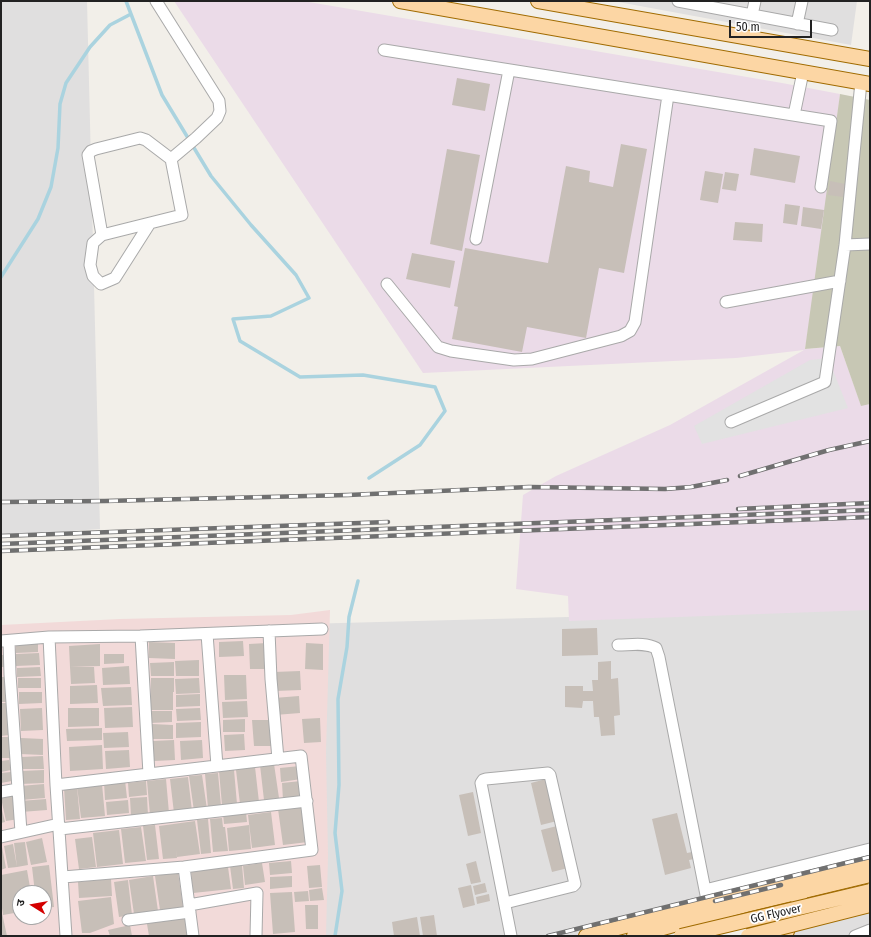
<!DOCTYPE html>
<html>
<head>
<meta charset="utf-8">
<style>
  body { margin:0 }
  #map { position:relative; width:871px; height:937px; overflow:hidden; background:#f2efe9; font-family:"Fira Sans Condensed","Noto Sans Devanagari",sans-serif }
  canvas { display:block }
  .frame { position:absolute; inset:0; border:2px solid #222; pointer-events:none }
  .north { position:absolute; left:12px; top:885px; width:40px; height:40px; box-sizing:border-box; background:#fff; border:1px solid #a7a7a7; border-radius:50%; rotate:281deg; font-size:11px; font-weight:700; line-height:16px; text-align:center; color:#222 }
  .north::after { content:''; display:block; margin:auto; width:14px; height:18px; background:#d40000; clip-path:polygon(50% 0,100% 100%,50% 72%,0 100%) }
  .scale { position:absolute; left:729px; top:20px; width:83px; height:18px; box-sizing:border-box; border:2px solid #222; border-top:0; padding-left:5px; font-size:12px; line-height:14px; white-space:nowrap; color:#222; -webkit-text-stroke:3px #fff; paint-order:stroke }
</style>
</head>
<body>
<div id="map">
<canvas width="871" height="937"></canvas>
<div class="frame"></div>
<div class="north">उ</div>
<div class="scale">50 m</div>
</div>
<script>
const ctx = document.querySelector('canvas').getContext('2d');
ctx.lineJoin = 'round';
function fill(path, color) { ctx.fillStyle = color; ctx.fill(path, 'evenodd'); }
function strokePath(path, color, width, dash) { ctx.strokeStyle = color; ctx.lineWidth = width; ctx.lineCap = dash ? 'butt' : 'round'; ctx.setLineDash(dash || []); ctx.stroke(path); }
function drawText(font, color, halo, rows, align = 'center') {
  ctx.font = font + ' "Fira Sans Condensed",sans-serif'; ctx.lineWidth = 3.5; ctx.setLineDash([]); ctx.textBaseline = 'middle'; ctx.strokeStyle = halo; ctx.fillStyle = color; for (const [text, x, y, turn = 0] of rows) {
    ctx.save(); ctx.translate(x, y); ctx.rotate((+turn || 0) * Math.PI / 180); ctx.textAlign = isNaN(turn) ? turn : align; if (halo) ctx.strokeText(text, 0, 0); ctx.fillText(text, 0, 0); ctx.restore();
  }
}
fill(new Path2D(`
  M 1,1 L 87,1 L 100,529 L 1,536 Z
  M 613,1 L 857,1 L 851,45 Z
  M 870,609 L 870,864 L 753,896 L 759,915 L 759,936 L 759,915 L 669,935 L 670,936 L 1,936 L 1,632 ZM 20,893 L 44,893 L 44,917 L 20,917 Z
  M 870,909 L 870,936 L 770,936 Z`), '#e0dfdf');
fill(new Path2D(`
  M 330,610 L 326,752 L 328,856 L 326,935 L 324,936 L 1,936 L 1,625 L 120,619 L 291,615 ZM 20,893 L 44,893 L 44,917 L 20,917 Z`), '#f2dad9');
fill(new Path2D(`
  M 174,1 L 303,1 L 782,83 L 840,94 L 823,238 L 805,349 L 840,346 L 861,405 L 870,404 L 870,610 L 569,621 L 568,596 L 516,589 L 523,495 L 556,476 L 670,425 L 804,350 L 736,358 L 423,373 Z`), '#ebdbe8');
fill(new Path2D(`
  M 840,94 L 870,100 L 870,404 L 861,406 L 840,346 L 805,349 Z`), '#c7c7b4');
fill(new Path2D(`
  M 828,358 L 848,408 L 702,444 L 694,426 L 810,360 Z`), '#e2e2e2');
strokePath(new Path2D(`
  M 126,1 L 162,95 L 211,176 L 251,225 L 296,275 L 309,298 L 271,316 L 233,319 L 240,341 L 300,377 L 363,375 L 435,387 L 445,411 L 420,445 L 369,478
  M 1,277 L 38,219 L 51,187 L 58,148 L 60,104 L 66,83 L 90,47 L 110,25 L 131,14
  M 335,936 L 342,891 L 335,833 L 339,785 L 338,699 L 347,647 L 349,617 L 358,581`), '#aad3df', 3.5);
fill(new Path2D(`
  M 457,78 L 490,84 L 485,111 L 452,105 Z
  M 621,144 L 647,149 L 624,273 L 599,268 L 586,338 L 527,327 L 522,352 L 452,339 L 458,307 L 454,306 L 465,248 L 548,263 L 566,166 L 590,171 L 589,182 L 613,187 Z
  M 754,148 L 800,156 L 795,183 L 750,175 Z
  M 447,149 L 480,155 L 462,251 L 430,244 Z
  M 705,171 L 723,174 L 718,203 L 700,200 Z
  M 725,172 L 739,174 L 736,191 L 722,189 Z
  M 830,181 L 845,184 L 843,197 L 828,195 Z
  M 785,204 L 800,206 L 797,225 L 783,223 Z
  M 803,207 L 824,210 L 821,229 L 801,226 Z
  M 735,222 L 763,224 L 762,242 L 733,240 Z
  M 412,253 L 455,261 L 450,288 L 406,279 Z
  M 597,628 L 598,655 L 562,656 L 562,629 Z
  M 243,641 L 244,656 L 219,657 L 219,642 Z
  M 38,642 L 38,652 L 16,653 L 16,643 Z
  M 149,642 L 175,643 L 175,659 L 149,658 Z
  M 267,643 L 268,669 L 250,669 L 249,644 Z
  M 306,643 L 323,644 L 323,670 L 305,669 Z
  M 100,644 L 100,666 L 70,667 L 69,646 Z
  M 39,653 L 40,665 L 16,666 L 16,654 Z
  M 104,654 L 124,654 L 124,663 L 104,664 Z
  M 1,655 L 7,655 L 8,667 L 1,667 Z
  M 199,660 L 199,676 L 176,676 L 175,661 Z
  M 611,661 L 611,679 L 618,678 L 620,715 L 614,716 L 615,735 L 601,736 L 599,717 L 594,717 L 593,701 L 583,701 L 582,708 L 565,707 L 565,686 L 583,686 L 583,691 L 593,691 L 592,680 L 598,680 L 598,662 Z
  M 174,662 L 174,676 L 151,676 L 150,663 Z
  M 129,666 L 130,684 L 103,685 L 102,668 Z
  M 40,667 L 41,676 L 17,677 L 17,668 Z
  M 70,667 L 94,667 L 95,683 L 71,684 Z
  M 300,671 L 301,690 L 275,691 L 274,672 Z
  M 224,675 L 246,675 L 247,699 L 225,700 Z
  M 1,677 L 9,677 L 9,702 L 1,702 Z
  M 18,678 L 41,678 L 41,688 L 18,688 Z
  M 151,678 L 174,678 L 174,692 L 173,692 L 173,710 L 151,710 Z
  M 199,678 L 200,693 L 176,694 L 175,679 Z
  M 97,685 L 98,703 L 70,704 L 70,686 Z
  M 131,687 L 132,705 L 103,706 L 101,688 Z
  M 19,692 L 42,692 L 42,703 L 19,704 Z
  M 200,694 L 200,706 L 176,707 L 176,695 Z
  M 299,696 L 300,713 L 275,715 L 274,698 Z
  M 247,701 L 248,717 L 223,718 L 222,702 Z
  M 1,703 L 9,703 L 9,735 L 1,736 Z
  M 132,707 L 133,727 L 105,728 L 104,708 Z
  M 42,708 L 43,730 L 21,731 L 20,709 Z
  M 68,708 L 99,708 L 99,726 L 68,727 Z
  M 200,708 L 201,720 L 177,721 L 176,709 Z
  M 150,711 L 172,711 L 172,722 L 150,723 Z
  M 320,718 L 321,742 L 304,743 L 302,719 Z
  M 245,719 L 245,732 L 223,732 L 223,720 Z
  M 252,720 L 270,720 L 271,746 L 254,746 Z
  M 201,722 L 201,737 L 176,738 L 176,723 Z
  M 152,724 L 173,725 L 173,739 L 152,739 Z
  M 102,728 L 102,740 L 67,741 L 66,729 Z
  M 128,732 L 129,747 L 104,748 L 103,733 Z
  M 244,734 L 245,750 L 225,751 L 224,735 Z
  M 1,737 L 9,737 L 10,758 L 1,758 Z
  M 21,738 L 43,739 L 43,755 L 20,754 Z
  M 174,740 L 175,760 L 154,761 L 153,741 Z
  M 202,740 L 203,758 L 181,760 L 180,741 Z
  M 102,745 L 103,769 L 70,771 L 69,747 Z
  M 129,750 L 130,767 L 106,769 L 105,751 Z
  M 43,756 L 44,769 L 21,769 L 21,757 Z
  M 9,760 L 11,770 L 1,772 L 1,761 Z
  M 274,764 L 279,798 L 264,800 L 260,765 Z
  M 300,766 L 301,779 L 281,782 L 280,768 Z
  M 255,767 L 259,802 L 240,804 L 236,770 Z
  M 44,770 L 44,783 L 21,784 L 21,771 Z
  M 234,770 L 237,804 L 222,805 L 219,771 Z
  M 11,772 L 12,781 L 1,783 L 1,773 Z
  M 218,773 L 221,806 L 208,808 L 205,774 Z
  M 202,775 L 207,809 L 194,811 L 189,776 Z
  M 188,777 L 192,811 L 174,813 L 170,779 Z
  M 166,779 L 169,813 L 150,815 L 147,781 Z
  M 546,779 L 557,821 L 541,825 L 531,783 Z
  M 125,780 L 127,798 L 105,800 L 104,782 Z
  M 146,781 L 147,795 L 129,797 L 128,783 Z
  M 301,781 L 302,798 L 283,800 L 282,783 Z
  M 44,784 L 45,798 L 21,800 L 20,786 Z
  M 102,784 L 105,816 L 81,818 L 77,786 L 89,785 L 91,805 L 89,785 Z
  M 77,787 L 80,819 L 66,820 L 64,788 Z
  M 473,792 L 481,833 L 468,836 L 459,795 Z
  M 14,795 L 19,819 L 6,821 L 1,798 Z
  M 147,797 L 148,815 L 131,816 L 130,798 Z
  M 46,799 L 47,810 L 21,812 L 20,801 Z
  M 128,800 L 129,813 L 107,815 L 106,802 Z
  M 303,805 L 308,842 L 283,845 L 278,809 Z
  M 1,806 L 5,822 L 1,823 Z
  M 246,812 L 247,822 L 224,824 L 223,814 Z
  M 271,812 L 275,845 L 252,848 L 248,815 Z
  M 677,813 L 687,853 L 692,852 L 694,859 L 689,860 L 691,868 L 665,875 L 652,819 Z
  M 222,818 L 223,827 L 225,827 L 228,851 L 213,852 L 210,819 Z
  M 208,819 L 211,853 L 201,854 L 197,820 Z
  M 195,821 L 200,854 L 177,857 L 176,849 L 177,858 L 163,859 L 159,826 Z
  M 155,825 L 159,859 L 147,860 L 143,826 Z
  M 249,825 L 251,849 L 229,851 L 227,828 Z
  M 557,826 L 568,868 L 552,872 L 541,830 Z
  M 141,827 L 146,861 L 125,863 L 121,829 Z
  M 119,830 L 123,864 L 97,867 L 93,833 Z
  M 92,837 L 96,867 L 79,869 L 75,839 Z
  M 42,838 L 47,862 L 31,865 L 26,842 Z
  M 25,842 L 28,865 L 17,867 L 14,843 Z
  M 13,844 L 17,867 L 8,868 L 4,846 Z
  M 1,847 L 2,847 L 6,868 L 1,870 Z
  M 291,861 L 292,873 L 270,875 L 269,863 Z
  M 476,861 L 481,882 L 471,884 L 466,864 Z
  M 262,863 L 265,882 L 245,885 L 243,866 Z
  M 49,865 L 54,907 L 44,908 L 44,893 L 35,893 L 32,867 Z
  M 242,865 L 244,888 L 233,889 L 230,866 Z
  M 320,865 L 322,887 L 309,888 L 307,866 Z
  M 228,867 L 231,889 L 193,893 L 191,871 Z
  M 27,870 L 31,893 L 20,893 L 20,912 L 3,915 L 1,901 L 1,875 Z
  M 178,872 L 183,907 L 160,910 L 155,876 Z
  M 153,876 L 158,911 L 134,914 L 129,880 Z
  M 292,876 L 292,887 L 270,889 L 270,877 Z
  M 111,879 L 112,896 L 79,898 L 78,882 Z
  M 128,880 L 132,915 L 119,917 L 114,882 Z
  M 485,883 L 487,892 L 475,895 L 473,886 Z
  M 471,885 L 475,905 L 463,908 L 458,888 Z
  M 322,888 L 324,900 L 310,901 L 309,890 Z
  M 308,891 L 309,901 L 295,902 L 294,892 Z
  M 292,892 L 295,932 L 273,934 L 270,893 Z
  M 489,894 L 490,901 L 477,904 L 476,897 Z
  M 111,897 L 114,924 L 90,933 L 82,933 L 78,901 Z
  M 305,905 L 318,905 L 318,929 L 306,929 Z
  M 1,913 L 2,913 L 7,936 L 1,936 Z
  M 434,915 L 437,936 L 423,936 L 420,917 Z
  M 184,916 L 188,936 L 149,936 L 147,924 Z
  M 417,917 L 420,936 L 394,936 L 392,922 Z
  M 130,925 L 132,936 L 110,936 L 108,930 Z`), '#c7bfb8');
const minor = new Path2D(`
  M 678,1 L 832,30
  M 752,15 L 755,1
  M 797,24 L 802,1
  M 384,50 L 831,121 L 821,187
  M 794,115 L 803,72
  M 150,223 L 115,278 L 101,284 L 93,276 L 90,265 L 93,243 L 102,235 L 182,215 L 171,159 L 196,138 L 217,118 L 220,111 L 219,101 L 156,1
  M 102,235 L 88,155 L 91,151 L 96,149 L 140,138 L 146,140 L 171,159
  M 476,239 L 509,70
  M 845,245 L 870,244
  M 387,284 L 438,347 L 451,351 L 514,360 L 532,359 L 621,336 L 630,331 L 635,322 L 668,95
  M 726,302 L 840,281
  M 731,422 L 825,382 L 845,245 L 861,82
  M 269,631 L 271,679 L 278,759
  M 207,634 L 217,766
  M 141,636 L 149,774
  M 49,637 L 56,785 L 66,936
  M 1,641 L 49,637 L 141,636 L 322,629
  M 9,641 L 10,674 L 21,832
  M 618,645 C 630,645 645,642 656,648 L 659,657 L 708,905
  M 56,785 L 301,756 L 312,850 L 184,867 L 63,877
  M 1,792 L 18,789
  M 60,829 L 307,801
  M 1,837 L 59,824
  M 184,867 L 193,936
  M 705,890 L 870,849
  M 505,903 L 573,886 L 575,884 L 550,775 L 548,773 L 486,779 L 483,780 L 481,783 L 511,936
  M 189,905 L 257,893 L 256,936
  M 128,920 L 190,912
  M 855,936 L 870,930`);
const major = new Path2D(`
  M 400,1 L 870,84
  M 538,1 L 870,59
  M 586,936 L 870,864
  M 634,936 L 746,905 L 870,875
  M 785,936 L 800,899`);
strokePath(minor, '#a9a9a9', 13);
strokePath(major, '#a06b00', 16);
strokePath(minor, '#fff', 11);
strokePath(major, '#fcd6a4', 14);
const rail = new Path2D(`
  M 740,476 L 829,450 L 870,441
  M 1,502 L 105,501 L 348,495 L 529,487 L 665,489 L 691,487 L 727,480
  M 738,509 L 870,503
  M 1,536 L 388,522
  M 1,544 L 870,510
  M 1,551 L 870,517
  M 715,901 L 781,885
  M 548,936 L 870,857`);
strokePath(rail, '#707070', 4.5);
strokePath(rail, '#fff', 3, [9]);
const majorBridge = new Path2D(`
  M 681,936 L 870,891
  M 748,936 L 870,905`);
strokePath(majorBridge, '#a06b00', 16, []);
strokePath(majorBridge, '#fcd6a4', 14);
drawText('12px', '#222', '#fff', [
  ["GG Flyover",776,914,-13]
]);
</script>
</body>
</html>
